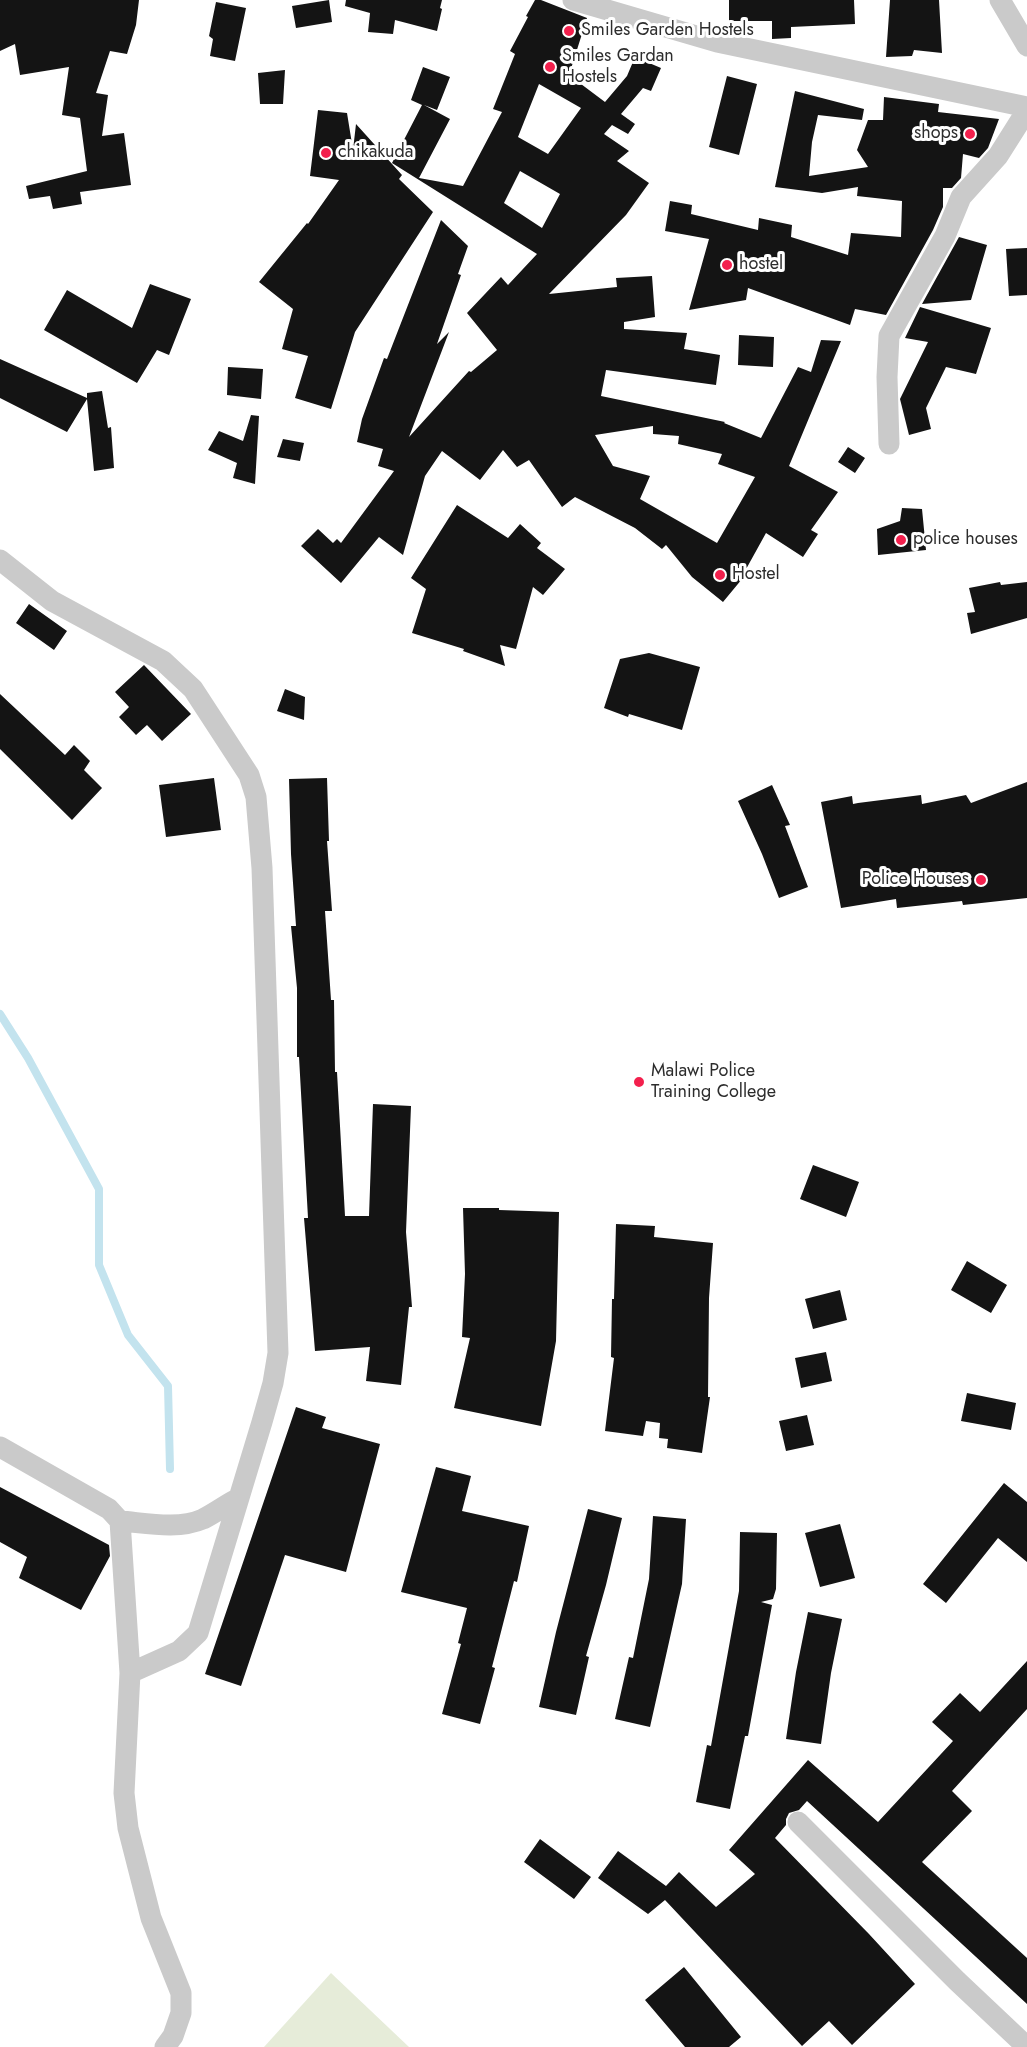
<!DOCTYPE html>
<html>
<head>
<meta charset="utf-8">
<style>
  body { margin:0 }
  canvas { display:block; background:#fff }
</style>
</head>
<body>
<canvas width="1027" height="2047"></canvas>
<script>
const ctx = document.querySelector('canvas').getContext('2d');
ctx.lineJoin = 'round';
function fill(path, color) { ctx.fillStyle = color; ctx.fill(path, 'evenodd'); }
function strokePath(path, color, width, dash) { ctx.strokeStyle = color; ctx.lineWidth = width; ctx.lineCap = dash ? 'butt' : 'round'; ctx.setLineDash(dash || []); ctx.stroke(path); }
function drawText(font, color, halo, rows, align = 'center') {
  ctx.font = font + ' Jost,sans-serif'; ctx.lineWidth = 6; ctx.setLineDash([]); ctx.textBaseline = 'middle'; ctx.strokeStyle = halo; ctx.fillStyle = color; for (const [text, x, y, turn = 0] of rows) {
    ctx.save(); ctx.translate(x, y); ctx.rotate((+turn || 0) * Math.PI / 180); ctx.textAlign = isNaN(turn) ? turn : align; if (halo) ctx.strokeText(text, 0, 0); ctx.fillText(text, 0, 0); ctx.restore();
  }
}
fill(new Path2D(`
  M 331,1973 L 409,2047 L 264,2047 Z`), '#e6ecd9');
strokePath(new Path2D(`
  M 0,1014 L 28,1058 L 99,1189 L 99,1265 L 128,1335 L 168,1386 L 170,1469`), '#c3e3ee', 8);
fill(new Path2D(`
  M 0,0 L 139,0 L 136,25 L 127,54 L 110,51 L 96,93 L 108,95 L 102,136 L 124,133 L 131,185 L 80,192 L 82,204 L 53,209 L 50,196 L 29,199 L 26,186 L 87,171 L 80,118 L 62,115 L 69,67 L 20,75 L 15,44 L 0,51 Z
  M 329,0 L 332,22 L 296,28 L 292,6 Z
  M 346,0 L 442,0 L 440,8 L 442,9 L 437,31 L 395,20 L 393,34 L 368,32 L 370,13 L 345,6 Z
  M 535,0 L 541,0 L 587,18 L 569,75 L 605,102 L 627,76 L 635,57 L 661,68 L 651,91 L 643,88 L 621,114 L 635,124 L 628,134 L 612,125 L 604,134 L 629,151 L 617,161 L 649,183 L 626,215 L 549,294 L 617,287 L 616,278 L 652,276 L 655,317 L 624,322 L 624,329 L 687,333 L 684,349 L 720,355 L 716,385 L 606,370 L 601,396 L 725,422 L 724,423 L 761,438 L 798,367 L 811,372 L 821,340 L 841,341 L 789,466 L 838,492 L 811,530 L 818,534 L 803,557 L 766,533 L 745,571 L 747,573 L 723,602 L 692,577 L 666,545 L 662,549 L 635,528 L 575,497 L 562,507 L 529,460 L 517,467 L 503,450 L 480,480 L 442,451 L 425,476 L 403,555 L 379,537 L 341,583 L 301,546 L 318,529 L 333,543 L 337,539 L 341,543 L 394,471 L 378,466 L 383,449 L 357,442 L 362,419 L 384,358 L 387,359 L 441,220 L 468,246 L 458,274 L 461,275 L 437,344 L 449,332 L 409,437 L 469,371 L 471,372 L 497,350 L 467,313 L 501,277 L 508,285 L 537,254 L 392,163 L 422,105 L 411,100 L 423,67 L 450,77 L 437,110 L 424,105 L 450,119 L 419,178 L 463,186 L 502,112 L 493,109 L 515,54 L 510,51 L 528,17 L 526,16 ZM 539,84 L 581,108 L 548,154 L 518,137 ZM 520,171 L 560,194 L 542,228 L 504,203 ZM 653,426 L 653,434 L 679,436 L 678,444 L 722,454 L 718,464 L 755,477 L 717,543 L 640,499 L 650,476 L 613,466 L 595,435 Z
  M 729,0 L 854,0 L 855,24 L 791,27 L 791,38 L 772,39 L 772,21 L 729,21 Z
  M 890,0 L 939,0 L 942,53 L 914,50 L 912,56 L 886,57 Z
  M 216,2 L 246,8 L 235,61 L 210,56 L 213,39 L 209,36 Z
  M 285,70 L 283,104 L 260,104 L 258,73 Z
  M 727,76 L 757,84 L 739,155 L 709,147 Z
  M 795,91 L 864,109 L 862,120 L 818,115 L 812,142 L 809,176 L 868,167 L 857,150 L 868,120 L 883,120 L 884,97 L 939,104 L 938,112 L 999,119 L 988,148 L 979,158 L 963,154 L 961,178 L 952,188 L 943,188 L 943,207 L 933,230 L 886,315 L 855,309 L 850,325 L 748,288 L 746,300 L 689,310 L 709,239 L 665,231 L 670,201 L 692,205 L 691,214 L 758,230 L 759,218 L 792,225 L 791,237 L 848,255 L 851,233 L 901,237 L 902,201 L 857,196 L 858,187 L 822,193 L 775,187 Z
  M 318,110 L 347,113 L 353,150 L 356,124 L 402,175 L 399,179 L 433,212 L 355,332 L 331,409 L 295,398 L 308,356 L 282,349 L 293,309 L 259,282 L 307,223 L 308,224 L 339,180 L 310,176 Z
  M 959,237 L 987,245 L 971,300 L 922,304 Z
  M 1027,248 L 1027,295 L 1009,296 L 1006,249 Z
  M 150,284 L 191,299 L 169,355 L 157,350 L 137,383 L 44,330 L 67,290 L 132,328 Z
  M 920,307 L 991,328 L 976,374 L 946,367 L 926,408 L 931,429 L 909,435 L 900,399 L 928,342 L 905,338 Z
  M 739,335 L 774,337 L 773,367 L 738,365 Z
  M 0,359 L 87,398 L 87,393 L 102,391 L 108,428 L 111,427 L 114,468 L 94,471 L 87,399 L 67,432 L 0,398 Z
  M 228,367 L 263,369 L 261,399 L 227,395 Z
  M 251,415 L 259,416 L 255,484 L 233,478 L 237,463 L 208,450 L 219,431 L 243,441 Z
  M 283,439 L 304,443 L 300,461 L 277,457 Z
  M 848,447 L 865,458 L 855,473 L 838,462 Z
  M 457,505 L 508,538 L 520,524 L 541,543 L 537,548 L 565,569 L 543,595 L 533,587 L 516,649 L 500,645 L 505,666 L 463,651 L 464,649 L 412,633 L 426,589 L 411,578 Z
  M 902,508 L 922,509 L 926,550 L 878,555 L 877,529 L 900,521 Z
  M 1000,582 L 1001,585 L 1027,582 L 1027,618 L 971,634 L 967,613 L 975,612 L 969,588 Z
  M 29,604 L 67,631 L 54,650 L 16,623 Z
  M 649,653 L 700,667 L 682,730 L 629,714 L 628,717 L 604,708 L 620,659 Z
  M 144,665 L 191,714 L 162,741 L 147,725 L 136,735 L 119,717 L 129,707 L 115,692 Z
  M 285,689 L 305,697 L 304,720 L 277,711 Z
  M 0,694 L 65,755 L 74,745 L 90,761 L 84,770 L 102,788 L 72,820 L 0,749 Z
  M 214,778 L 221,830 L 166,837 L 159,785 Z
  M 327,778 L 329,841 L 327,841 L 332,911 L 325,911 L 331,1000 L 334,1000 L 335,1072 L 337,1072 L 345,1216 L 369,1216 L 373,1104 L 411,1106 L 406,1232 L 412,1307 L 409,1307 L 401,1385 L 366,1381 L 370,1347 L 315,1351 L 304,1218 L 308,1218 L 299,1057 L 297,1057 L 297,988 L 291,926 L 296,926 L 291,854 L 289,779 Z
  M 1027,782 L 1027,898 L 963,905 L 962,901 L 897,908 L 896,899 L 841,908 L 821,802 L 852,796 L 853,804 L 858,803 L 921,795 L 922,804 L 966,795 L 971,803 Z
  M 772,785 L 790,825 L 785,826 L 808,887 L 779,898 L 762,854 L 738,801 Z
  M 813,1165 L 859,1182 L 846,1217 L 800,1199 Z
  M 463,1208 L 499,1208 L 499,1210 L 559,1212 L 556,1341 L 541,1426 L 454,1408 L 470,1338 L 462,1337 L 465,1274 Z
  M 616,1224 L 655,1226 L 654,1237 L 713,1243 L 709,1298 L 708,1397 L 710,1397 L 702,1453 L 667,1448 L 668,1439 L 659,1438 L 660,1423 L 646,1421 L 643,1436 L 605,1431 L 614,1358 L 611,1357 L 612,1299 L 614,1299 Z
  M 967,1261 L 1007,1285 L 991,1313 L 951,1290 Z
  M 840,1290 L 847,1320 L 813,1329 L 805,1299 Z
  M 826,1352 L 832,1381 L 801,1388 L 795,1358 Z
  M 967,1393 L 1016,1403 L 1011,1430 L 961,1421 Z
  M 296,1407 L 326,1417 L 322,1428 L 380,1444 L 346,1572 L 285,1555 L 241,1686 L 205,1674 Z
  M 807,1415 L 814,1445 L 786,1451 L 779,1421 Z
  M 436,1467 L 471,1476 L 462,1511 L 529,1526 L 517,1582 L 514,1581 L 492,1667 L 495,1668 L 480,1724 L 442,1714 L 461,1644 L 458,1643 L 467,1608 L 401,1592 Z
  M 1004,1483 L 1027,1502 L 1027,1562 L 998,1538 L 946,1603 L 923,1584 Z
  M 0,1487 L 109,1545 L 110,1556 L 81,1610 L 19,1578 L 27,1557 L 0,1542 Z
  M 588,1509 L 622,1518 L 606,1585 L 586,1656 L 589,1657 L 576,1715 L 539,1707 L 556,1632 Z
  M 653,1516 L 686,1519 L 682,1584 L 650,1727 L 615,1719 L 629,1657 L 633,1658 L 649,1579 Z
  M 840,1524 L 855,1578 L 820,1587 L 805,1533 Z
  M 740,1532 L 777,1533 L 776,1589 L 773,1599 L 761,1602 L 772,1605 L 748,1736 L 745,1736 L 730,1809 L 696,1802 L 707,1745 L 711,1746 L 739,1591 Z
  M 808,1612 L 842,1619 L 831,1673 L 821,1744 L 786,1739 L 796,1672 Z
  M 1027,1661 L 1027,1709 L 952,1791 L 972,1811 L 922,1862 L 1027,1958 L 1027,2004 L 807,1801 L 799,1810 L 789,1813 L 786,1819 L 786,1825 L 775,1838 L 869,1934 L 915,1984 L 852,2045 L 829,2021 L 802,2046 L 665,1900 L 648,1914 L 598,1878 L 618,1851 L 666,1886 L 679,1872 L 716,1907 L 755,1874 L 729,1850 L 808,1760 L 878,1822 L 953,1741 L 932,1722 L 960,1693 L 980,1712 Z
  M 540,1839 L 591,1877 L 574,1899 L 524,1862 Z
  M 684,1967 L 741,2037 L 729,2047 L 685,2047 L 645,2000 Z`), '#141414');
strokePath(new Path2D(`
  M 573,0 L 717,42 L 1027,107
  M 1000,0 L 1027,46
  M 889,444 L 887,377 L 889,336 L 945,236 L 961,197 L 998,156 L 1027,110
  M 0,560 L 52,601 L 163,661 L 193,689 L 249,775 L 256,797 L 262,868 L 278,1353 L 273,1383 L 262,1422 L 198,1633 L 179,1651 L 130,1673
  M 0,1447 L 109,1509 L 120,1521 L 130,1673 L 124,1793 L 128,1828 L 151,1918 L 181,1993 L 181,2013 L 173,2036 L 165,2047
  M 120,1521 C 146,1523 178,1530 203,1519 C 215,1513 227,1504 239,1498
  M 798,1822 L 957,1981 L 1026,2046`), '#cacaca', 21);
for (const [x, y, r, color] of [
  [569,31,6,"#f3204d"],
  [550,67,6,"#f3204d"],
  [970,134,6,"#f3204d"],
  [326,153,6,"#f3204d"],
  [727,265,6,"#f3204d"],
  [901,540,6,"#f3204d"],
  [720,575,6,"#f3204d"],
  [981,880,6,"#f3204d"],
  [639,1082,6,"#f3204d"]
]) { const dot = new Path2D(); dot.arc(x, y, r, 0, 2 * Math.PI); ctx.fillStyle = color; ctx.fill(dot); strokePath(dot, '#fff', 2); }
drawText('18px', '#2d2d2d', '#fff', [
  ["Smiles Garden Hostels",581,31],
  ["Smiles Gardan",562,57],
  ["Hostels",562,78],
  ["shops",958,134,"right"],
  ["chikakuda",338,153],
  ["hostel",739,265],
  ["police houses",913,540],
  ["Hostel",732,575],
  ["Police Houses",969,880,"right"],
  ["Malawi Police",651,1072],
  ["Training College",651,1093]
], 'left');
</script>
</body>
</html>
